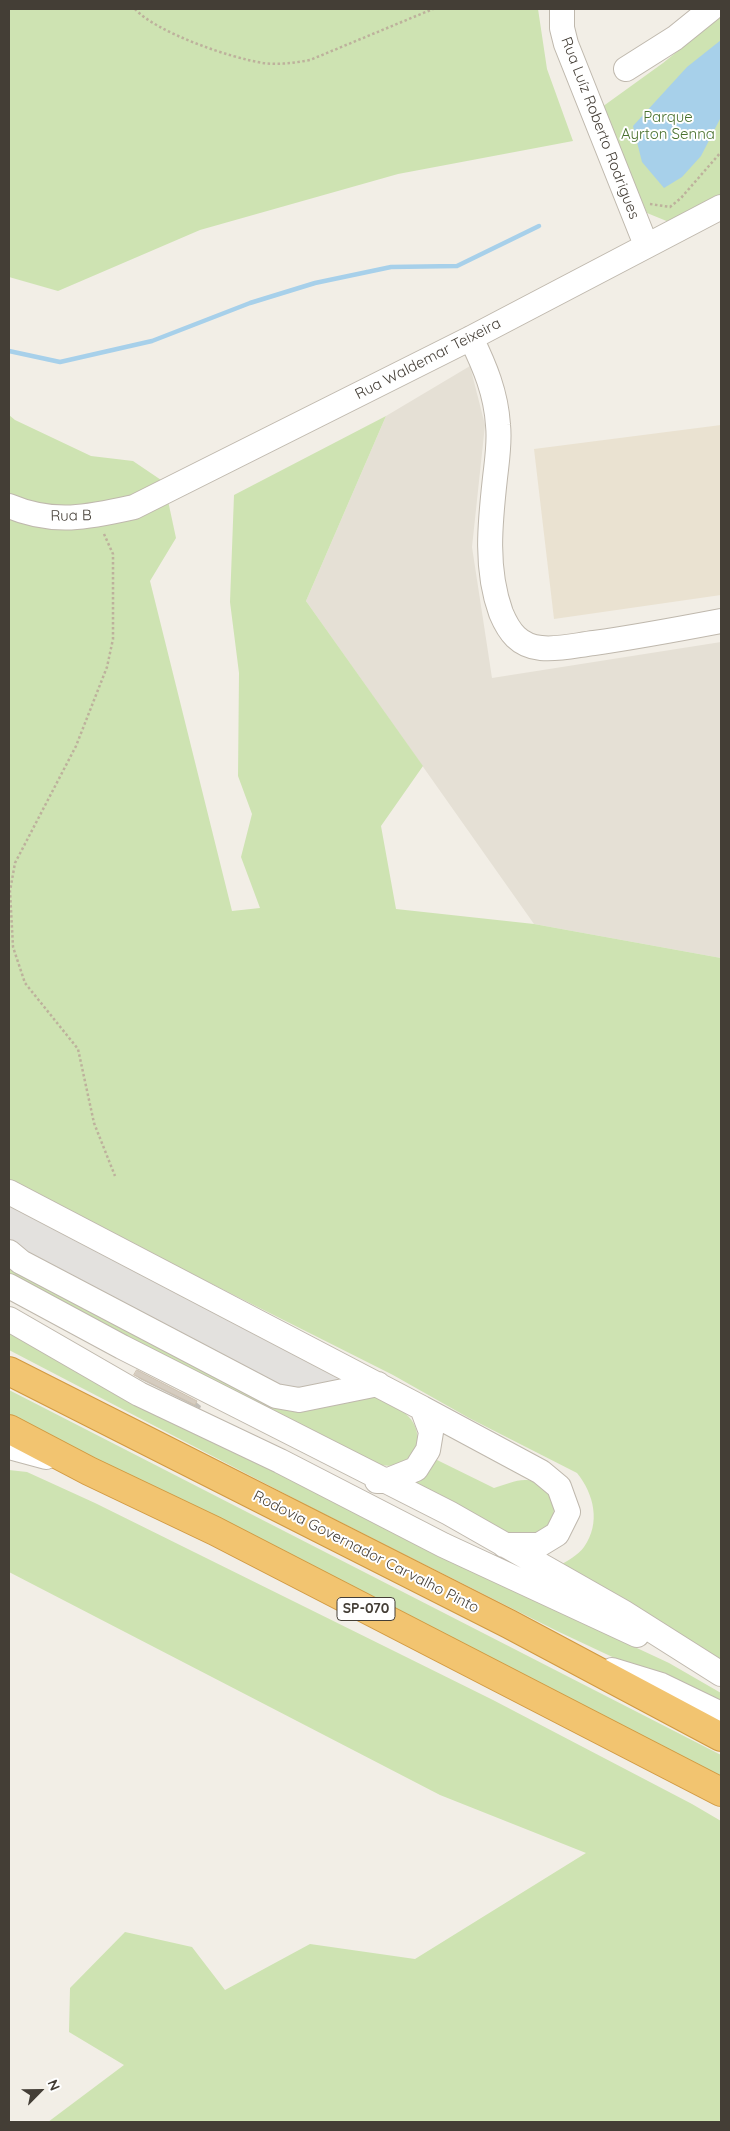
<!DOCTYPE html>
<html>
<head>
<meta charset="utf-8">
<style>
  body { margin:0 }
  #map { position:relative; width:730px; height:2131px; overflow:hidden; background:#f2eee6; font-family:Quicksand,sans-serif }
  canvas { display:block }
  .frame { position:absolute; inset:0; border:10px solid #443e36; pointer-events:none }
  .north { position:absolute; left:15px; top:2066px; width:50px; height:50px; -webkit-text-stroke:4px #fff; paint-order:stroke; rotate:67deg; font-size:14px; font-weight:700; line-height:20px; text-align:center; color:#443e36 }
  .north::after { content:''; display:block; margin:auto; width:18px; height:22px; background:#443e36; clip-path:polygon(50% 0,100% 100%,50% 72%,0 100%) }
</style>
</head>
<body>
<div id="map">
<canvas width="730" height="2131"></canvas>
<div class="frame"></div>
<div class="north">N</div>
</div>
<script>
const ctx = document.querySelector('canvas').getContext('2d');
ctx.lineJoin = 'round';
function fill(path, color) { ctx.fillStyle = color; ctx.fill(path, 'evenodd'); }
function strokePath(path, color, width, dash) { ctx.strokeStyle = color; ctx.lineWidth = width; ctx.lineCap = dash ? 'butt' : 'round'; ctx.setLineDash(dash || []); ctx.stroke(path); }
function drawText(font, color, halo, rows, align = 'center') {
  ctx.font = font + ' Quicksand,sans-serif'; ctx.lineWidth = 4; ctx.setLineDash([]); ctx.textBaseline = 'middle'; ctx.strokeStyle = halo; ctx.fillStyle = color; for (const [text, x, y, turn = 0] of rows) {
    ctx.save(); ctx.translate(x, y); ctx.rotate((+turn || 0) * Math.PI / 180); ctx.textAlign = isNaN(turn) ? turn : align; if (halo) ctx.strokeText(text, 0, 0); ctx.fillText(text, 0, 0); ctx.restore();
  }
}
fill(new Path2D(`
  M 470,366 L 485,425 L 472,547 L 492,678 L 721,642 L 721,958 L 534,924 L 306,601 L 386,416 Z`), '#e5e0d5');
fill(new Path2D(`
  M 721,425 L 721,595 L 554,619 L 534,449 Z`), '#eae2d1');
fill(new Path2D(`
  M 9,9 L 538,9 L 547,69 L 573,141 L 398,174 L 200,230 L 58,291 L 9,277 Z
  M 721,16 L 721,195 L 669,222 L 647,213 L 602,107 L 663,63 Z
  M 9,415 L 15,420 L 91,456 L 133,461 L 164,482 L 176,538 L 150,581 L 232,911 L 260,908 L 241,857 L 252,814 L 238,776 L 239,673 L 230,602 L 234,495 L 386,416 L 306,601 L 423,766 L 381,826 L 396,909 L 534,924 L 721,958 L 721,1661 L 559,1566 C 567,1561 578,1555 584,1547 C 601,1523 594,1494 577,1473 L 469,1418 L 393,1375 L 9,1182 Z
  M 9,1268 L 65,1297 L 375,1396 C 386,1401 399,1407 408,1416 C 425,1433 418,1459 395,1465 C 388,1467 380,1465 372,1463 L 9,1278 Z
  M 9,1332 L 579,1621 L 669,1663 L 721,1693 L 721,1708 L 557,1631 L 316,1510 L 9,1350 Z
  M 9,1390 L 721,1755 L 721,1787 L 9,1420 Z
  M 435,1459 L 494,1488 C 504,1485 515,1480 525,1480 C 548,1479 563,1507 548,1525 C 545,1529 537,1533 532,1536 L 490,1529 L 408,1485 Z
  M 9,1470 L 27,1472 L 95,1503 L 493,1700 L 692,1804 L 721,1821 L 721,2122 L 48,2122 L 124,2065 L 69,2032 L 70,1988 L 125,1932 L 192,1947 L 225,1990 L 310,1944 L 415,1959 L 586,1853 L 440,1795 L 9,1572 Z`), '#cee3b2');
fill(new Path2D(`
  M 9,1192 L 378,1384 L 299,1400 L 9,1252 Z`), '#e3e1de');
fill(new Path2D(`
  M 721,40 L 721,117 L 701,156 L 682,177 L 664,188 L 642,162 L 633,126 L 687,67 Z`), '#a7d0ea');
fill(new Path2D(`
  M 135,1375 L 196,1402 L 201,1406 L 200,1409 L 140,1379 Z`), '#0003');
strokePath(new Path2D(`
  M 9,351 L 60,362 L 152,341 L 250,303 L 315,283 L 391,267 L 457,266 L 539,226`), '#a7d0ea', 4.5);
const building = new Path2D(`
  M 137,1370 L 197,1401 L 195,1405 L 134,1375 Z`);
fill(building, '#d5ccc0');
strokePath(building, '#cdc1b0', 1);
const minor = new Path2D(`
  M 562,9 L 562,28 L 566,44 L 646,245
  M 626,69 L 675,38 L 711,9
  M 471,338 C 485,367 496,393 498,425 C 500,442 497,460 495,478 C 490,523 485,569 501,613 C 509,632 519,646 541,648 C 558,650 577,645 594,643 C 637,637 679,629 721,621
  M 9,506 C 54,525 89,517 134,507 L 471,338 L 721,207
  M 9,1192 L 422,1408 L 431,1432 L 428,1450 L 416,1469 L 386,1481 L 377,1481
  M 9,1252 L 21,1262 L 276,1396 L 299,1400 L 378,1384
  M 9,1286 L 122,1347 L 449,1513 L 623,1612 L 721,1674
  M 9,1319 L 139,1394 L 280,1461 L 443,1545 L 637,1635
  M 422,1408 L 541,1472 L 559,1487 L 568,1512 L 557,1534 L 539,1545 L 504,1545
  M 9,1447 L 46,1457
  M 612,1670 L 661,1685 L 721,1714`);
const highway = new Path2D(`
  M 9,1371 L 509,1624 L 721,1737
  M 9,1429 L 89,1471 L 215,1531 L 721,1792`);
strokePath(minor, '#bfb8ad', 26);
strokePath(highway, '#d19941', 30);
strokePath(new Path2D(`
  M 135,9 C 157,33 231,58 263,63 C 279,65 294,63 310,60 L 433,9
  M 650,204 L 670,207 L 681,198 L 721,152
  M 104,534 L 113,554 L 113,639 L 107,667 L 76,746 L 15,863 L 10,891 L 13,947 L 25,983 L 78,1049 L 94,1123 L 115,1176`), '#bdb19c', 2.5, [2.5, 2.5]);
strokePath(minor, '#fff', 24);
strokePath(highway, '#f2c470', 28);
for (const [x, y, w] of [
  [366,1609,58]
]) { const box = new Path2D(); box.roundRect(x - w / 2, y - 11.5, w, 23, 4); ctx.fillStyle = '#fff'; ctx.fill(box); strokePath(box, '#443e36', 1); }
drawText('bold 14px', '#443e36', null, [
  ["SP-070",366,1609]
]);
drawText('15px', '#49712e', '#fff', [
  ["Parque",668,117],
  ["Ayrton Senna",668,134]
]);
drawText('15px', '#443e36', '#fff', [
  ["Rua Luíz Roberto Rodrigues",600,128,69],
  ["Rua Waldemar Teixeira",428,359,-27],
  ["Rua B",71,516,-1],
  ["Rodovia Governador Carvalho Pinto",366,1552,27]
]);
</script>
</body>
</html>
